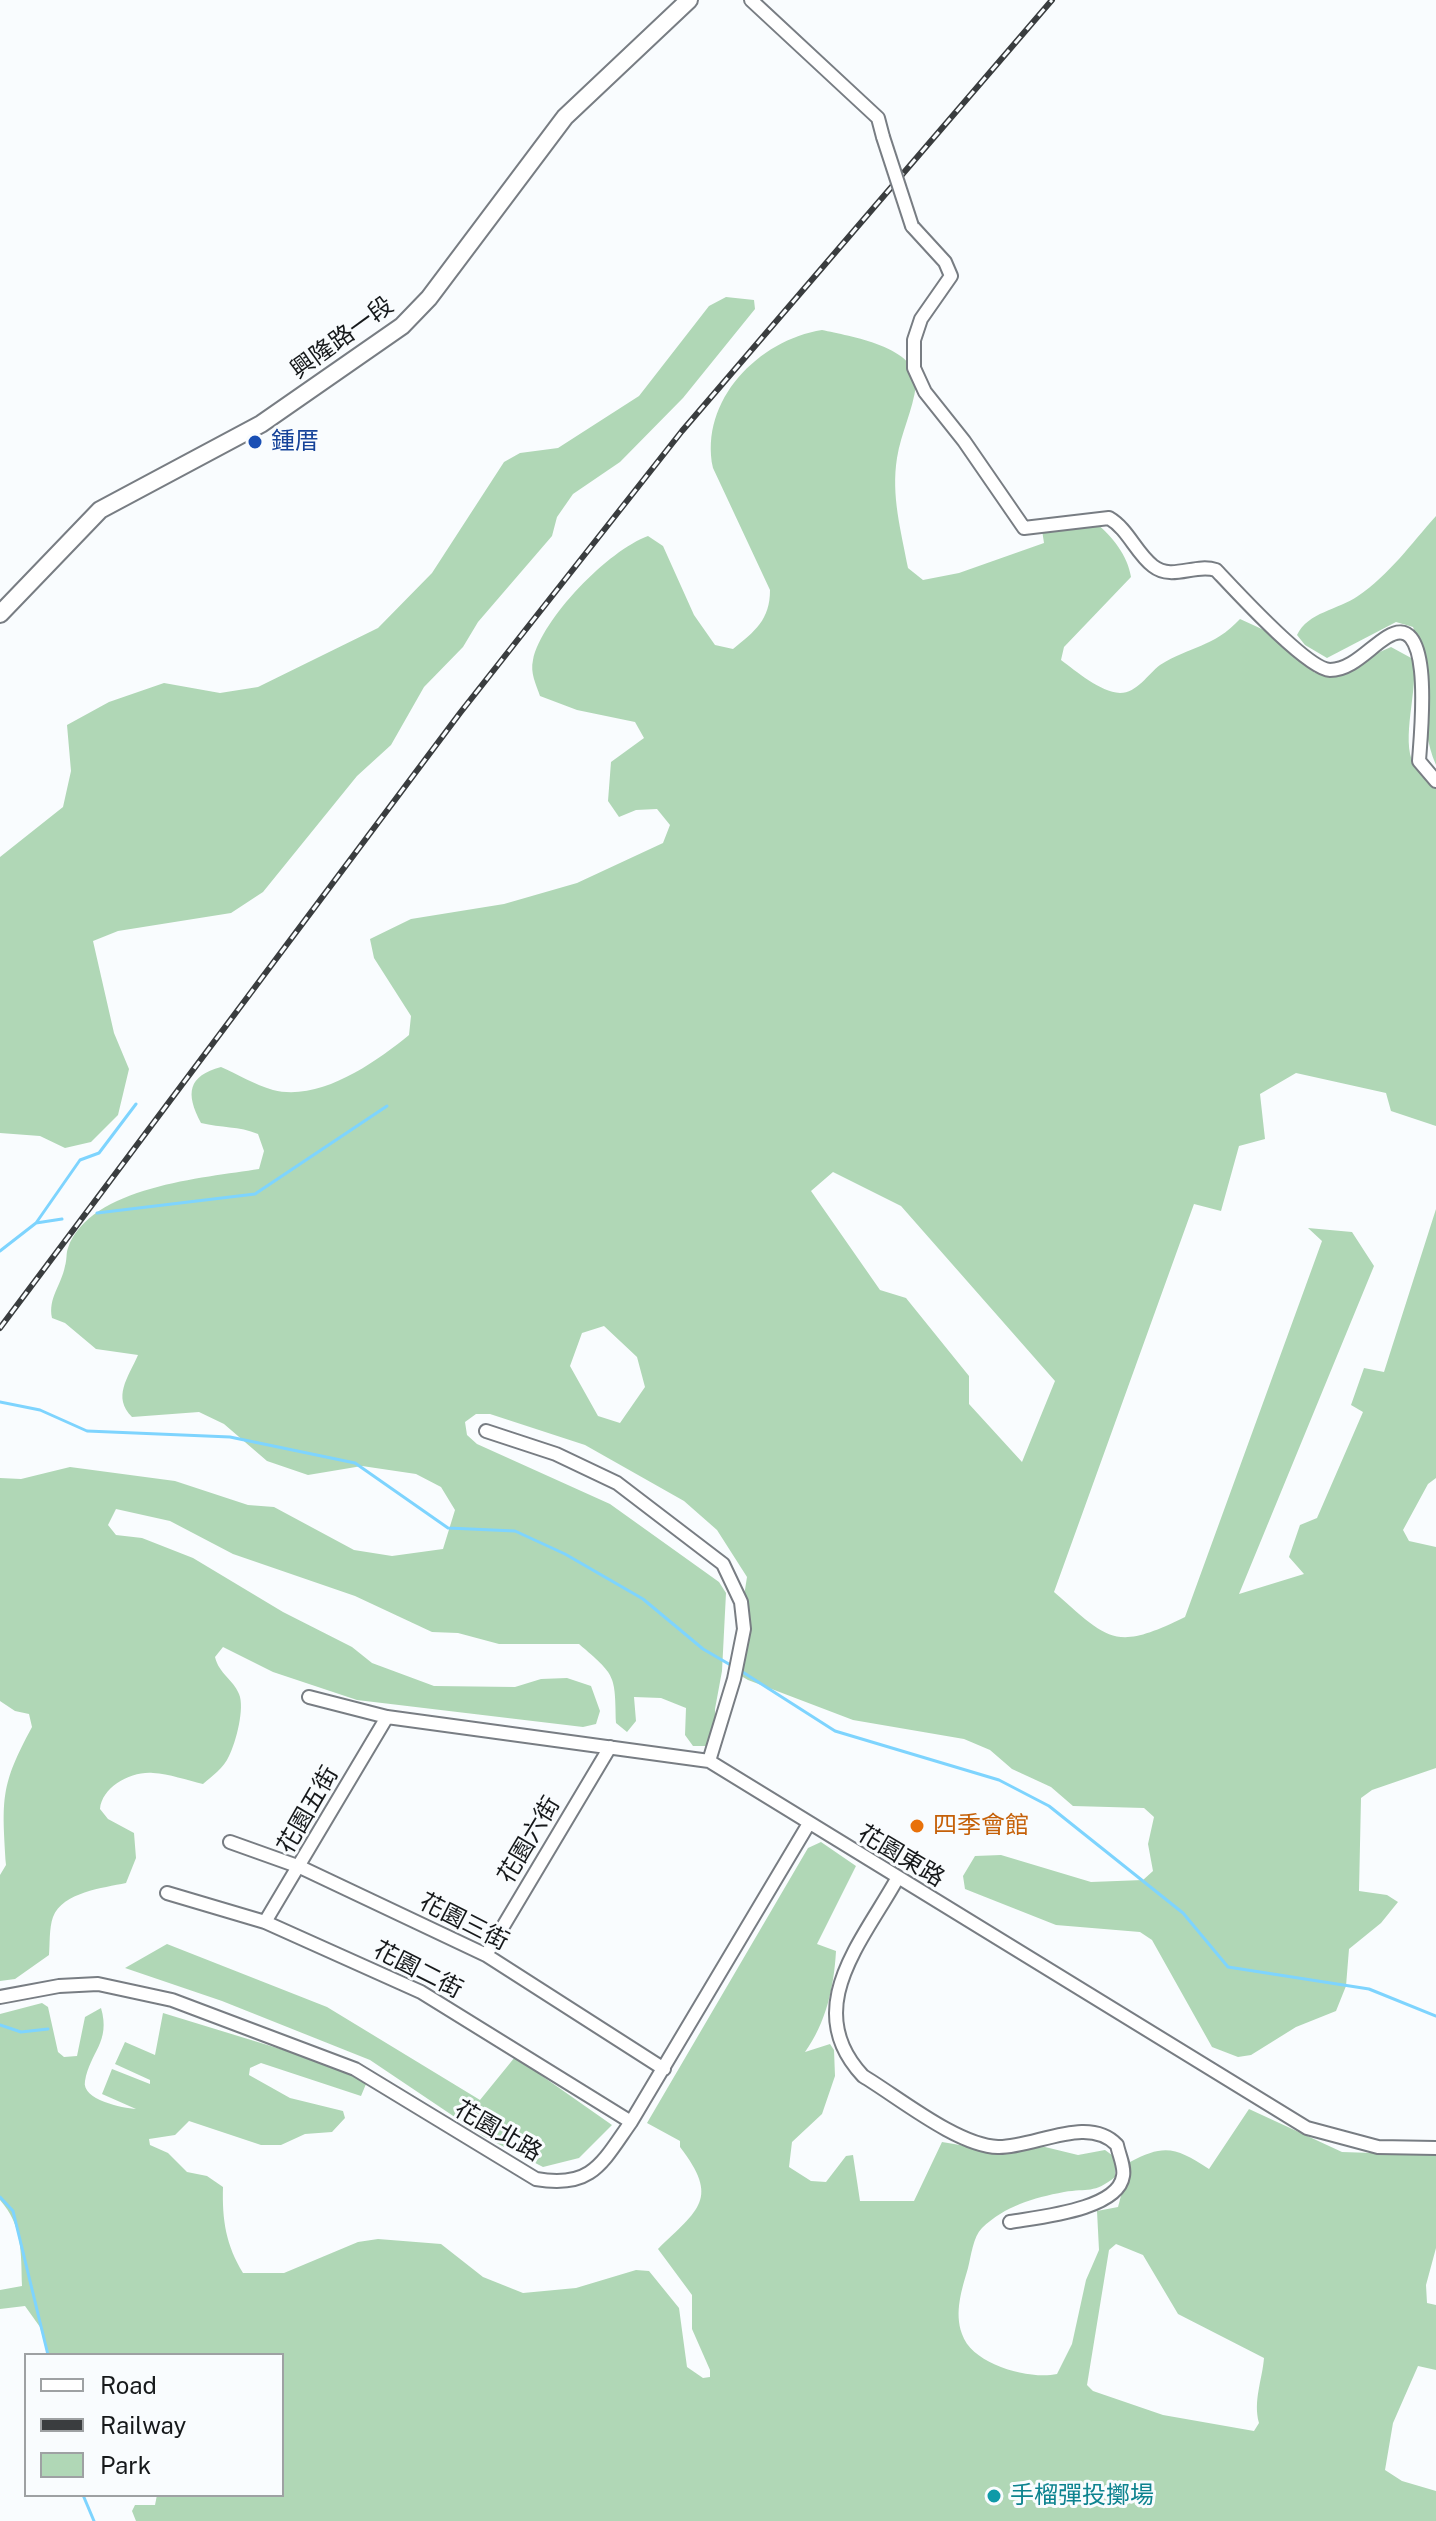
<!DOCTYPE html>
<html>
<head>
<meta charset="utf-8">
<style>
  body { margin:0 }
  #map { position:relative; width:1436px; height:2521px; overflow:hidden; background:#f9fcfe; font-family:"Public Sans",sans-serif }
  canvas { display:block }
  .legend { position:absolute; left:24px; top:2353px; width:260px; height:144px; box-sizing:border-box; background:#f9fcfe; border:2px solid #9ea1a3; margin:0; padding:10px 14px; list-style:none; font-size:24px; color:#16191b }
  .legend li { display:flex; align-items:center; gap:16px; height:40px }
  .legend b { width:40px; border:2px solid #9ea1a3 }
</style>
</head>
<body>
<div id="map">
<canvas width="1436" height="2521"></canvas>
<ul class="legend">
<li><b style="height:10px;background:#fff"></b>Road</li>
<li><b style="height:10px;background:#3a3d3f"></b>Railway</li>
<li><b style="height:22px;background:#b0d7b6"></b>Park</li>
</ul>
</div>
<script>
const ctx = document.querySelector('canvas').getContext('2d');
ctx.lineJoin = 'round';
function fill(path, color) { ctx.fillStyle = color; ctx.fill(path, 'evenodd'); }
function strokePath(path, color, width, dash) { ctx.strokeStyle = color; ctx.lineWidth = width; ctx.lineCap = dash ? 'butt' : 'round'; ctx.setLineDash(dash || []); ctx.stroke(path); }
function drawText(font, color, halo, rows, align = 'center') {
  ctx.font = font + ' "Public Sans","Noto Sans TC",sans-serif'; ctx.lineWidth = 6; ctx.setLineDash([]); ctx.textBaseline = 'middle'; ctx.strokeStyle = halo; ctx.fillStyle = color; for (const [text, x, y, turn = 0] of rows) {
    ctx.save(); ctx.translate(x, y); ctx.rotate((+turn || 0) * Math.PI / 180); ctx.textAlign = isNaN(turn) ? turn : align; if (halo) ctx.strokeText(text, 0, 0); ctx.fillText(text, 0, 0); ctx.restore();
  }
}
fill(new Path2D(`
  M 726,297 L 754,300 L 755,309 L 683,398 L 620,462 L 573,494 L 557,517 L 552,536 L 478,622 L 463,647 L 424,687 L 391,745 L 357,776 L 263,892 L 231,913 L 118,931 L 93,941 L 114,1033 L 129,1069 L 118,1115 L 91,1142 L 65,1148 L 40,1136 L 0,1133 L 0,857 L 63,807 L 71,771 L 67,725 L 109,702 L 164,683 L 220,693 L 258,687 L 378,628 L 432,573 L 504,462 L 520,453 L 558,448 L 639,396 L 709,306 Z
  M 822,330 C 849,336 920,347 916,385 C 913,410 901,433 897,458 C 891,496 901,530 908,568 L 923,580 L 959,573 L 1044,543 L 1042,530 L 1096,523 C 1112,536 1128,556 1131,577 L 1064,647 L 1061,660 C 1076,671 1100,692 1120,693 C 1137,693 1148,674 1160,665 C 1190,646 1213,648 1240,619 L 1264,630 L 1315,673 L 1330,674 L 1391,647 L 1413,659 C 1419,689 1400,739 1414,765 C 1419,773 1429,781 1436,788 L 1436,1126 L 1391,1111 L 1386,1093 L 1296,1073 L 1260,1094 L 1265,1139 L 1239,1146 L 1221,1211 L 1194,1204 L 1054,1592 C 1109,1640 1114,1652 1185,1617 L 1322,1241 L 1308,1228 L 1352,1232 L 1374,1266 L 1239,1594 L 1304,1574 L 1289,1557 L 1300,1525 L 1317,1518 L 1363,1412 L 1351,1405 L 1364,1368 L 1384,1372 L 1436,1209 L 1436,1478 L 1428,1484 L 1403,1530 L 1409,1541 L 1436,1547 L 1436,1768 L 1372,1790 L 1361,1798 L 1359,1891 L 1387,1895 L 1398,1902 L 1381,1923 L 1349,1949 L 1346,1986 L 1336,2011 L 1296,2027 L 1251,2055 L 1238,2057 L 1212,2047 L 1152,1940 L 1140,1932 L 1056,1925 L 965,1889 L 963,1876 L 975,1856 L 1001,1855 L 1091,1882 L 1143,1880 L 1153,1871 L 1148,1844 L 1154,1817 L 1144,1808 L 1073,1806 L 1051,1787 L 1012,1769 L 990,1750 L 964,1739 L 853,1720 L 748,1680 L 736,1673 L 734,1660 L 747,1577 L 717,1530 L 684,1501 L 585,1445 L 490,1414 L 476,1414 L 465,1422 L 467,1435 L 477,1444 L 610,1504 L 719,1582 L 726,1593 L 722,1671 L 715,1709 L 716,1734 L 708,1746 L 693,1746 L 685,1735 L 686,1708 L 661,1698 L 634,1697 L 636,1721 L 627,1732 L 616,1723 C 615,1674 616,1676 579,1644 L 499,1644 L 458,1633 L 432,1632 L 355,1596 L 233,1554 L 170,1521 L 116,1509 L 108,1525 L 116,1535 L 142,1538 L 193,1558 L 283,1612 L 352,1647 L 372,1663 L 434,1686 L 515,1687 L 541,1679 L 567,1678 L 591,1686 L 600,1711 L 596,1724 L 583,1727 L 357,1700 L 273,1672 L 223,1647 L 215,1657 C 219,1674 233,1679 239,1694 C 245,1708 236,1742 229,1756 C 224,1768 212,1776 203,1784 C 187,1780 169,1774 153,1773 C 131,1771 102,1787 100,1809 L 108,1819 L 134,1833 L 136,1858 L 126,1883 C 103,1888 63,1892 53,1917 C 49,1928 50,1944 49,1955 L 15,1979 L 0,1981 L 0,1875 L 6,1865 C 2,1799 0,1786 32,1727 L 29,1714 L 15,1711 L 0,1701 L 0,1478 L 21,1479 L 70,1467 L 175,1481 L 248,1505 L 274,1507 L 354,1550 L 392,1556 L 443,1549 L 455,1510 L 441,1487 L 416,1474 L 362,1466 L 308,1475 L 267,1461 L 224,1424 L 199,1412 L 132,1417 C 112,1397 128,1378 138,1355 L 96,1349 L 65,1323 L 52,1318 C 48,1298 61,1286 65,1266 C 67,1260 66,1253 68,1248 C 90,1186 204,1178 259,1169 L 264,1151 L 258,1134 C 239,1126 221,1128 201,1123 C 185,1093 188,1076 221,1067 C 237,1074 255,1085 273,1090 C 319,1102 375,1063 409,1035 L 411,1016 L 374,958 L 370,939 L 411,919 L 504,904 L 577,883 L 663,843 L 670,825 L 657,809 L 636,810 L 619,817 L 608,801 L 611,762 L 644,738 L 635,722 L 577,710 L 540,696 C 536,684 530,673 533,660 C 542,618 609,550 648,536 L 663,546 L 694,615 L 715,645 L 733,649 C 755,631 770,620 770,590 L 713,468 C 699,400 759,340 822,330 ZM 833,1172 L 901,1206 L 1055,1381 L 1022,1462 L 969,1404 L 969,1376 L 906,1298 L 880,1290 L 811,1191 ZM 604,1326 L 637,1357 L 645,1387 L 620,1423 L 598,1416 L 570,1366 L 582,1333 Z
  M 1436,516 L 1436,765 C 1417,722 1430,672 1413,627 L 1396,622 L 1327,658 L 1305,645 L 1297,635 C 1308,612 1338,610 1358,596 C 1389,575 1411,544 1436,516 Z
  M 821,1842 L 856,1866 L 817,1944 L 836,1951 C 834,1987 826,2023 805,2052 L 830,2044 L 834,2050 L 835,2076 L 822,2114 L 792,2142 L 789,2167 L 811,2181 L 826,2182 L 846,2156 L 853,2155 L 860,2201 L 914,2201 L 942,2142 L 990,2150 L 1045,2147 L 1078,2155 L 1105,2150 L 1116,2158 L 1115,2177 C 1094,2194 1088,2188 1064,2192 C 1033,2198 1005,2206 982,2228 C 973,2237 971,2256 968,2268 C 962,2289 954,2312 962,2334 C 972,2365 1030,2380 1057,2374 L 1072,2344 L 1086,2280 L 1099,2250 L 1097,2211 L 1118,2207 L 1130,2162 C 1165,2143 1177,2148 1209,2169 L 1249,2109 L 1342,2152 L 1436,2155 L 1436,2248 L 1426,2285 L 1427,2303 L 1436,2305 L 1436,2370 L 1418,2366 L 1393,2423 L 1385,2470 L 1402,2481 L 1436,2491 L 1436,2521 L 136,2521 L 132,2511 L 135,2505 L 155,2505 L 157,2495 L 282,2495 L 282,2355 L 48,2355 L 40,2327 L 25,2306 L 0,2309 L 0,2290 L 22,2286 C 21,2253 23,2226 0,2200 L 0,2014 L 42,2003 L 48,2007 L 58,2052 L 64,2057 L 77,2056 L 85,2017 L 101,2008 C 111,2042 90,2052 85,2081 C 81,2100 123,2108 136,2109 L 102,2094 L 112,2069 L 150,2084 L 150,2080 L 115,2064 L 125,2042 L 155,2055 L 163,2013 L 349,2070 L 366,2084 L 361,2096 L 261,2063 L 250,2068 L 249,2075 L 290,2098 L 343,2111 L 345,2118 L 332,2132 L 305,2134 L 281,2145 L 261,2145 L 189,2121 L 175,2135 L 149,2139 L 150,2145 L 168,2153 L 187,2172 L 207,2176 L 223,2187 C 222,2220 226,2245 243,2273 L 284,2273 L 358,2242 L 378,2239 L 441,2244 L 483,2277 L 523,2293 L 576,2288 L 636,2270 L 649,2271 L 679,2308 L 687,2367 L 703,2378 L 710,2377 L 710,2370 L 692,2329 L 692,2295 L 658,2249 C 699,2209 720,2199 680,2147 L 680,2141 L 647,2123 L 808,1848 ZM 1116,2244 L 1143,2255 L 1178,2314 L 1264,2358 C 1262,2381 1253,2401 1259,2423 L 1254,2431 L 1163,2415 L 1093,2391 L 1087,2385 L 1109,2250 Z
  M 167,1944 L 327,2007 L 480,2100 L 515,2057 L 612,2125 L 579,2158 L 543,2167 L 483,2136 L 370,2060 L 222,2001 L 125,1968 Z`), '#b0d7b6');
strokePath(new Path2D(`
  M 97,1213 L 255,1194 L 387,1106
  M 36,1223 L 80,1160 L 99,1153 L 136,1104
  M 0,1251 L 36,1223 L 62,1219
  M 0,1402 L 40,1410 L 87,1431 L 230,1437 L 355,1463 L 448,1528 L 515,1531 L 565,1554 L 643,1599 L 703,1649 L 734,1667
  M 741,1671 L 835,1731 L 999,1780 L 1049,1806 L 1183,1913 L 1228,1967 L 1369,1989 L 1436,2016
  M 0,2025 L 21,2032 L 48,2029
  M 0,2197 L 13,2211 L 48,2355
  M 83,2495 L 94,2521`), '#7ed4fe', 3);
const minor = new Path2D(`
  M 751,0 L 878,118 L 883,137
  M 912,226 L 945,262 L 951,276 L 921,319 L 914,340 L 914,368 L 925,392 L 964,441 L 1024,528 L 1109,518 C 1128,529 1136,553 1153,566 C 1172,581 1195,563 1216,570 C 1234,589 1307,669 1330,670 C 1352,670 1369,648 1387,637 C 1436,606 1420,741 1419,761 L 1436,781
  M 486,1431 L 556,1454 L 617,1483 L 723,1564 L 741,1602 L 744,1629 L 734,1679 L 709,1761
  M 309,1697 L 387,1717 L 709,1761 L 1307,2128 L 1378,2147 L 1436,2148
  M 230,1842 L 300,1867 L 486,1955 L 664,2069
  M 897,1879 C 862,1942 800,2009 863,2076 C 898,2097 958,2146 998,2147 C 1034,2148 1088,2114 1117,2145 C 1119,2155 1125,2167 1123,2176 C 1118,2210 1038,2217 1010,2222
  M 167,1893 L 265,1922 L 421,1992 L 631,2122
  M 265,1922 L 387,1717
  M 486,1955 L 610,1747
  M 0,1997 L 59,1986 L 98,1984 L 172,2000 L 355,2069 L 536,2179 C 592,2189 602,2163 631,2122 L 808,1825`);
const tertiary = new Path2D(`
  M 0,614 L 100,510 L 261,424 L 402,326 L 429,298 L 565,117 L 689,0`);
strokePath(minor, '#787d83', 16);
strokePath(tertiary, '#787d83', 20);
strokePath(minor, '#fff', 12);
strokePath(tertiary, '#fff', 16);
const rail = new Path2D(`
  M 0,1328 L 460,713 L 682,431 L 1052,0`);
strokePath(rail, '#3a3d3f', 6);
strokePath(rail, '#f9fcfe', 3, [9]);
const minorBridge = new Path2D(`
  M 883,137 L 912,226`);
strokePath(minorBridge, '#787d83', 16, []);
strokePath(minorBridge, '#fff', 12);
for (const [x, y, r, color] of [
  [255,442,8,"#1a4fb4"],
  [917,1826,8,"#e8710a"],
  [994,2496,8,"#0f9aa8"]
]) { const dot = new Path2D(); dot.arc(x, y, r, 0, 2 * Math.PI); ctx.fillStyle = color; ctx.fill(dot); strokePath(dot, '#f9fcfe', 3); }
drawText('24px', '#16191b', '#f9fcfe', [
  ["興隆路一段",342,338,-36],
  ["花園五街",308,1810,-60],
  ["花園六街",529,1840,-59],
  ["花園東路",901,1856,31],
  ["花園三街",464,1922,27],
  ["花園二街",418,1970,27],
  ["花園北路",498,2131,30]
]);
drawText('24px', '#164399', '#f9fcfe', [
  ["鍾厝",271,442]
], 'left');
drawText('24px', '#c56008', '#f9fcfe', [
  ["四季會館",933,1826]
], 'left');
drawText('24px', '#0d838f', '#f9fcfe', [
  ["手榴彈投擲場",1010,2496]
], 'left');
</script>
</body>
</html>
